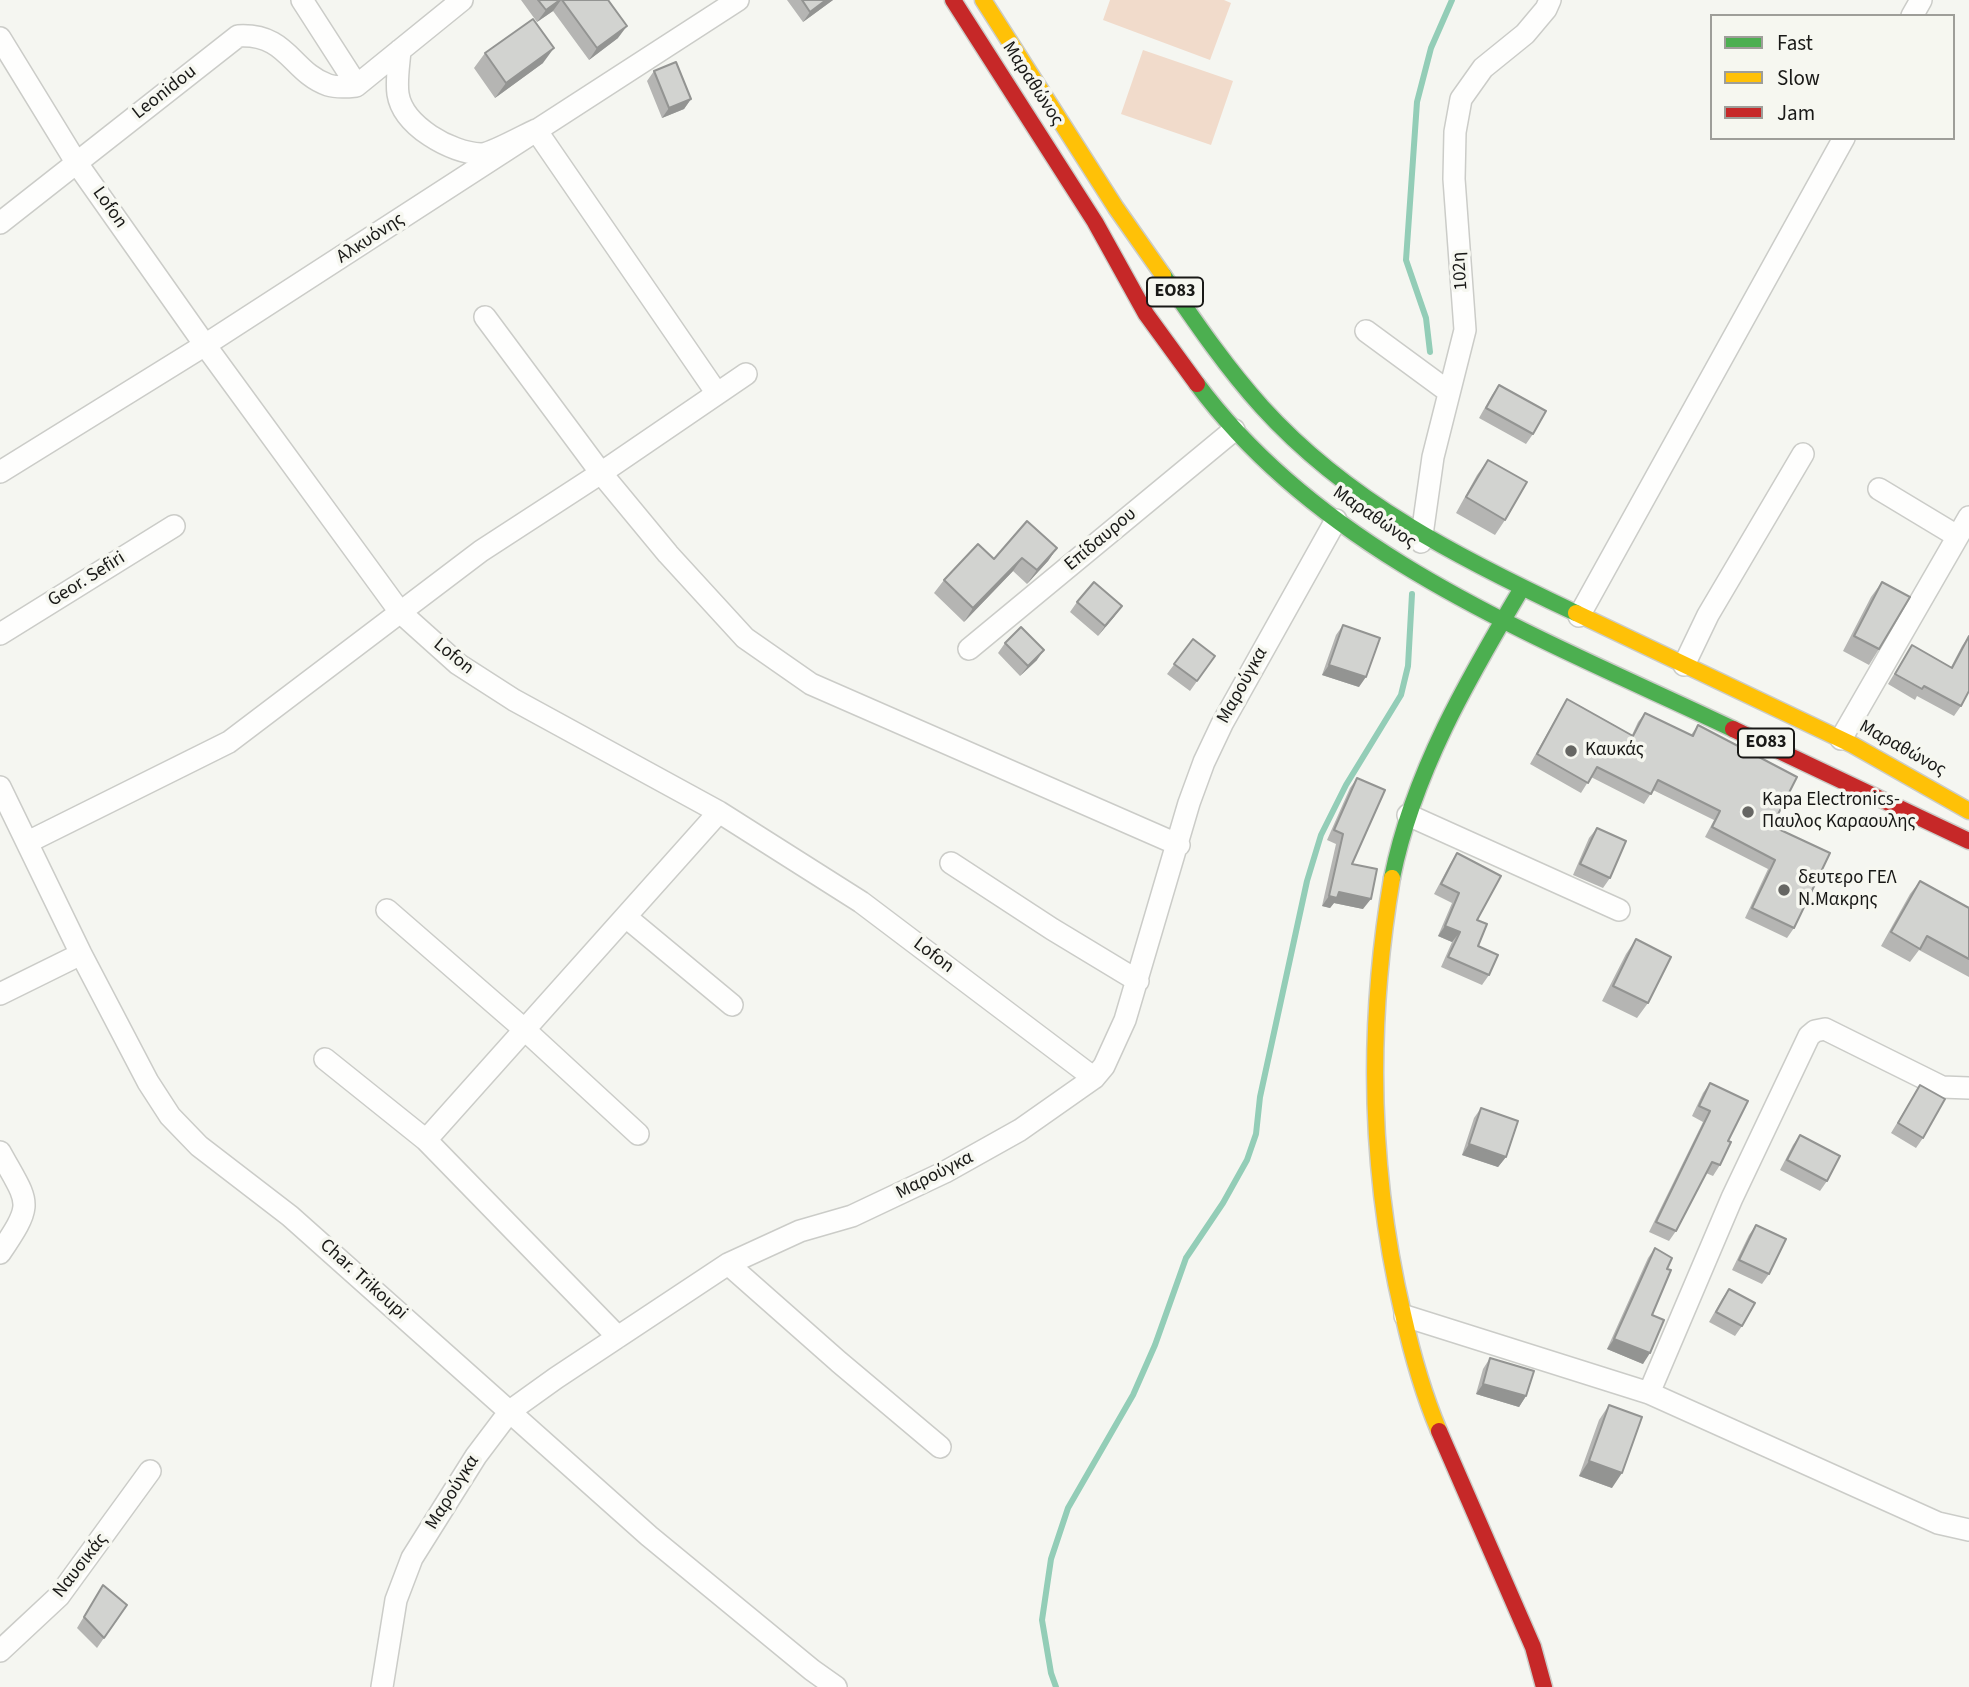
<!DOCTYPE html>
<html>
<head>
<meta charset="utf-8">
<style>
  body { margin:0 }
  #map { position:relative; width:1969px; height:1687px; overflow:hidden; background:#f5f6f1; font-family:"Source Sans 3",sans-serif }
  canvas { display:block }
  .legend { position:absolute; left:1710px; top:14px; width:245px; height:126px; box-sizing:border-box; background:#f6f7f0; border:2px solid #9e9e99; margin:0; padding:9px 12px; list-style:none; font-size:21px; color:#191917 }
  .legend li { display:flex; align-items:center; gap:14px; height:35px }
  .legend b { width:35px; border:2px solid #9e9e99 }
</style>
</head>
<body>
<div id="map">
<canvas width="1969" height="1687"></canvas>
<ul class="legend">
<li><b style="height:9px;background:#4caf50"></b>Fast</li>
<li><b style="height:9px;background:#ffc107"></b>Slow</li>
<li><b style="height:9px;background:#c62828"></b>Jam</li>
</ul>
</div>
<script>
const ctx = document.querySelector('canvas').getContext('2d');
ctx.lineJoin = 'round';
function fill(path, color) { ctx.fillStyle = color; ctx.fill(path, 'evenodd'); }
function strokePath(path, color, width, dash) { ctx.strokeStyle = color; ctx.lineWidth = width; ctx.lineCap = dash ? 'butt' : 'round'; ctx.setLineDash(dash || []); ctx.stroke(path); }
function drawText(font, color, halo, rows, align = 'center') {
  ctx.font = font + ' "Source Sans 3",sans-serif'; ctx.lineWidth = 7; ctx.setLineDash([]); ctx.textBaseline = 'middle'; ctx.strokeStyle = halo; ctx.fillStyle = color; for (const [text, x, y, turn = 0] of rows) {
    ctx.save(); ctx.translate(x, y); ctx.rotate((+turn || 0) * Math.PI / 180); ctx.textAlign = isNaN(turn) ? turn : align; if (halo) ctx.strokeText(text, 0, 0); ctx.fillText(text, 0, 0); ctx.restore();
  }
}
fill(new Path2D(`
  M 1110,0 L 1224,0 L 1231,3 L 1210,60 L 1103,20 Z
  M 1143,50 L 1233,81 L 1211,145 L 1121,114 Z`), '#f1dbcb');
strokePath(new Path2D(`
  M 1430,352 L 1426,318 L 1406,260 L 1417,102 L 1431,48 L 1452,0
  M 1056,1687 L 1051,1673 L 1042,1620 L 1051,1559 L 1068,1508 L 1133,1395 L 1155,1345 L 1186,1258 L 1223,1203 L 1247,1160 L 1256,1134 L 1260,1097 L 1307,881 L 1321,835 L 1346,785 L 1401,695 L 1408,666 L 1412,594`), '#93cdb7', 6);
const street = new Path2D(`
  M 302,0 L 356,84
  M 1912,16 L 1921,0
  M 0,38 L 76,162 L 205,345 L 400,612 L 458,664 L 514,700 L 719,812 L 861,902 L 1094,1078
  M 400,50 C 399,64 396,80 398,94 C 403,126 451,153 481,154 C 491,154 525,135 536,130 L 716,392
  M 0,223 L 238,36 C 288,33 291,72 328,85 C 337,88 347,87 356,86 L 462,0
  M 485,317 L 601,473 L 668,554 L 745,638 L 811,684 L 1179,845
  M 1366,331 L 1449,392
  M 0,472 L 205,345 L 738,0
  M 1879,489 L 1957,536
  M 1421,542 L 1433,457 L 1465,330 L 1454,179 L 1455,132 L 1461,99 L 1483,68 L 1525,34 L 1546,9 L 1550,0
  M 1579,616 L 1844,138
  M 0,634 L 174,526
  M 969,649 L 1234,430
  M 1684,665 L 1708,615 L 1803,454
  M 1841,739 L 1969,517
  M 0,787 L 81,954 L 148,1082 L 170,1116 L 199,1146 L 290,1216 L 649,1536 L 812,1670 L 836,1687
  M 1408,815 L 1619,910
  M 28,842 L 229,742 L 481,551 L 601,473 L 746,374
  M 951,863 L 1052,929 L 1138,981
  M 387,910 L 525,1030 L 638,1134
  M 626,917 L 732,1005
  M 0,994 L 81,954
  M 325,1059 L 426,1140 L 618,1337
  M 426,1140 L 719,812
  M 0,1152 C 29,1205 35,1201 0,1253
  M 728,1264 L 839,1362 L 940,1447
  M 1405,1316 L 1649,1393 L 1938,1523 L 1969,1530
  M 1649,1393 L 1732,1198 L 1809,1036 L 1815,1031 L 1825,1029 L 1942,1087 L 1969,1088
  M 0,1651 L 59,1596 L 150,1471
  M 382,1687 L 396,1600 L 412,1558 L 476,1456 L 510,1411 L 556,1378 L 728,1264 L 800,1231 L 852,1216 L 945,1172 L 1020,1130 L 1094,1078 L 1104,1066 L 1125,1020 L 1189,803 L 1204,762 L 1222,724 L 1336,520`);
const fast = new Path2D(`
  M 1163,275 C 1194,320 1225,366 1262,407 C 1348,502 1461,559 1576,613
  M 1197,384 C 1326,558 1544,639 1733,729
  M 1392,878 C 1413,773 1468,679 1522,588`);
const slow = new Path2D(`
  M 983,0 L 1116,208 L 1163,275
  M 1576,613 L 1853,745 L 1969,811
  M 1392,878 C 1367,1024 1369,1170 1403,1314 C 1412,1354 1423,1393 1439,1431`);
const jam = new Path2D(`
  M 953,0 L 1095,222 L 1146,314 L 1197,384
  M 1733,729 L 1969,841
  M 1439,1431 L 1533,1647 L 1544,1687`);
strokePath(street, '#cbccc8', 24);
strokePath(fast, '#cbccc8', 19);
strokePath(slow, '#cbccc8', 19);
strokePath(jam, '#cbccc8', 19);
strokePath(street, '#fefefd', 21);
strokePath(fast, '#4caf50', 16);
strokePath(slow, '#ffc107', 16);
strokePath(jam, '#c62828', 16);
fill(new Path2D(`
  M 521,0 L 608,0 L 618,38 L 589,60 L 553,11 L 537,22 Z
  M 787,0 L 833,0 L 803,22 Z
  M 485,53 L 543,63 L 495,98 L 474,68 Z
  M 654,71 L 691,99 L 684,109 L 662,118 L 647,81 Z
  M 1499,385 L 1533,434 L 1526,444 L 1479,418 L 1492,395 Z
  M 1488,460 L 1505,520 L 1495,535 L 1456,513 L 1477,475 Z
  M 1057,548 L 1048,561 L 1027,584 L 1013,571 L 964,622 L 934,593 L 944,580 L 994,559 Z
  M 1882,582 L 1879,649 L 1869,665 L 1843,651 L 1871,597 Z
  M 1077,602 L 1122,606 L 1098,636 L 1070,612 Z
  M 1343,625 L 1359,687 L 1322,675 L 1336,635 Z
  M 1969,636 L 1961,706 L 1954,716 L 1917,696 L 1915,700 L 1888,684 L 1912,645 L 1951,667 L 1962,646 Z
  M 1193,639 L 1215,656 L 1190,691 L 1167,674 Z
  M 1005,643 L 1037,660 L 1020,676 L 998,653 Z
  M 1567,699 L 1632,735 L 1638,722 L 1645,713 L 1691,735 L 1698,725 L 1772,826 L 1794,928 L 1787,938 L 1745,918 L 1768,869 L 1705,837 L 1714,820 L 1653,790 L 1644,804 L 1591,777 L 1581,793 L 1530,764 L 1561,709 Z
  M 1357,778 L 1352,864 L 1363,909 L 1334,903 L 1330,908 L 1322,906 L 1336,844 L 1327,840 L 1350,788 Z
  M 1597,828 L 1610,878 L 1603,888 L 1573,875 L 1589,838 Z
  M 1457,853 L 1477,920 L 1478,946 L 1489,975 L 1482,985 L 1441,967 L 1452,942 L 1438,936 L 1452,903 L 1434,894 L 1450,864 Z
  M 1920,881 L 1968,908 L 1969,906 L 1969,977 L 1919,950 L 1910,962 L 1881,946 L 1910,894 Z
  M 1636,939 L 1648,1003 L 1637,1018 L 1602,1001 L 1626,954 Z
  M 1710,1083 L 1728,1141 L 1720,1165 L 1713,1176 L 1706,1173 L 1676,1231 L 1669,1241 L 1649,1232 L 1703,1122 L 1692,1116 L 1703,1093 Z
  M 1920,1085 L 1923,1138 L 1916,1148 L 1891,1133 Z
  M 1481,1108 L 1506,1157 L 1498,1167 L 1462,1155 L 1474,1118 Z
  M 1800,1135 L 1827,1181 L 1820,1191 L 1780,1170 L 1793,1145 Z
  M 1756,1225 L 1769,1274 L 1762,1284 L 1732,1270 L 1749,1235 Z
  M 1655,1248 L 1667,1269 L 1652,1315 L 1643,1364 L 1607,1349 L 1648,1258 Z
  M 1729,1289 L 1742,1326 L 1735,1336 L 1709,1322 L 1722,1299 Z
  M 1490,1358 L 1526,1396 L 1519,1407 L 1476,1394 L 1483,1369 Z
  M 1609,1405 L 1612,1488 L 1579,1476 L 1599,1420 Z
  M 103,1585 L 127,1605 L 97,1648 L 77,1628 Z`), '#b5b5b3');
fill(new Path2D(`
  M 561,0 L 553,11 L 537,22 L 546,10 Z
  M 826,0 L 833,0 L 803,22 L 810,12 Z
  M 627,26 L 618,38 L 589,60 L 597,48 Z
  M 554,48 L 543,63 L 495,98 L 506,83 Z
  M 691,99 L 684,109 L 662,118 L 669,108 Z
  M 1057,548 L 1048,561 L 1027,584 L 1037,570 Z
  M 1022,558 L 1013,571 L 964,622 L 973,608 Z
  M 1122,606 L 1114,617 L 1098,636 L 1105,626 Z
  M 1044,650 L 1037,660 L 1020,676 L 1028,666 Z
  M 1329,665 L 1366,677 L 1359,687 L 1322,675 Z
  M 1339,892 L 1371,899 L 1363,909 L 1334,903 L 1330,908 L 1322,906 L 1329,896 Z
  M 1445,926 L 1460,932 L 1452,942 L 1438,936 Z
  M 1469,1144 L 1506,1157 L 1498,1167 L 1462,1155 Z
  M 1614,1339 L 1650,1353 L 1643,1364 L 1607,1349 Z
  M 1483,1384 L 1526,1396 L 1519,1407 L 1476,1394 Z
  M 1589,1461 L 1622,1473 L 1612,1488 L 1579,1476 Z`), '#939492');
const building = new Path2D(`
  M 538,0 L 560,0 L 546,10 Z
  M 562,0 L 608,0 L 627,26 L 597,48 Z
  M 802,0 L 826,0 L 810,12 Z
  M 533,19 L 554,48 L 506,83 L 485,53 Z
  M 676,62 L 691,99 L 669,108 L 654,71 Z
  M 1499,385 L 1546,411 L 1533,434 L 1486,408 Z
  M 1488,460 L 1527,482 L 1505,520 L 1466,497 Z
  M 1027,521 L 1057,548 L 1037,570 L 1022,558 L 973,608 L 944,580 L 978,544 L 994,559 Z
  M 1094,582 L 1122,606 L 1105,626 L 1077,602 Z
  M 1882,582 L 1910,597 L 1879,649 L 1854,636 Z
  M 1343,625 L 1380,638 L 1366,677 L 1329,665 Z
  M 1021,627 L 1044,650 L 1028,666 L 1005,643 Z
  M 1969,636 L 1969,691 L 1961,706 L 1924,686 L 1922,689 L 1895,674 L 1912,645 L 1952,668 Z
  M 1193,639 L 1215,656 L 1197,681 L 1174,664 Z
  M 1567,699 L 1633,736 L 1645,713 L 1693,736 L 1698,725 L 1797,777 L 1772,826 L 1830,853 L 1794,928 L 1752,908 L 1775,860 L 1712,827 L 1720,811 L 1658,780 L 1651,794 L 1597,767 L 1588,783 L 1537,754 Z
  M 1357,778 L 1385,790 L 1352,864 L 1377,869 L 1371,899 L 1339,892 L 1337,898 L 1329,896 L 1343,834 L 1334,830 Z
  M 1597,828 L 1626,841 L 1610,878 L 1580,864 Z
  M 1457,853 L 1501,876 L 1477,920 L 1487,924 L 1478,946 L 1498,955 L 1489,975 L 1448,957 L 1460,932 L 1445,926 L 1459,893 L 1441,884 Z
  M 1920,881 L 1969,908 L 1969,959 L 1927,936 L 1920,949 L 1891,932 Z
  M 1636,939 L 1671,957 L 1648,1003 L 1613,986 Z
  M 1710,1083 L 1748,1101 L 1728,1141 L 1731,1142 L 1720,1165 L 1712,1162 L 1676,1231 L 1656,1222 L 1710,1111 L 1699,1106 Z
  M 1920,1085 L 1945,1099 L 1923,1138 L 1898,1123 Z
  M 1481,1108 L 1518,1121 L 1506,1157 L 1469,1144 Z
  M 1800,1135 L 1840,1156 L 1827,1181 L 1787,1160 Z
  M 1756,1225 L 1786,1239 L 1769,1274 L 1739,1260 Z
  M 1655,1248 L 1672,1258 L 1667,1269 L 1671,1270 L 1652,1315 L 1664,1320 L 1650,1353 L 1614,1339 Z
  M 1729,1289 L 1755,1303 L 1742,1326 L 1716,1312 Z
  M 1490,1358 L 1534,1371 L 1526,1396 L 1483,1384 Z
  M 1609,1405 L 1642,1417 L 1622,1473 L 1589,1461 Z
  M 103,1585 L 127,1605 L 104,1638 L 84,1617 Z`);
fill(building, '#d2d3d0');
strokePath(building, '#939492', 2);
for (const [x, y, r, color] of [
  [1571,751,7,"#666663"],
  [1748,812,7,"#666663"],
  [1784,890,7,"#666663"]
]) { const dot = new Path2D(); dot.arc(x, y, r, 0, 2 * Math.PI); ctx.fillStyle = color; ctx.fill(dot); strokePath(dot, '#f6f7f0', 2.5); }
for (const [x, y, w] of [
  [1175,292,56],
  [1766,743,56]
]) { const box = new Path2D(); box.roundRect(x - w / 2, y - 14.5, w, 29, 5); ctx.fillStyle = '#f6f7f0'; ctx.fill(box); strokePath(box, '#191917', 2); }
drawText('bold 18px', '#191917', null, [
  ["ΕΟ83",1175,292],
  ["ΕΟ83",1766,743]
]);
drawText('19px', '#191917', '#f6f7f0', [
  ["Μαραθώνος",1032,84,57],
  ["Leonidou",165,93,-38],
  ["Lofon",109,208,55],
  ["Αλκυόνης",371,239,-33],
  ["102η",1461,271,-94],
  ["Μαραθώνος",1374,518,34],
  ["Επίδαυρου",1101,540,-40],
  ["Geor. Sefiri",87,580,-32],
  ["Lofon",453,657,39],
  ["Μαρούγκα",1243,686,-61],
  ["Μαραθώνος",1902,749,29],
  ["Lofon",933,956,37],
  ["Μαρούγκα",935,1176,-27],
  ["Char. Trikoupi",363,1280,42],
  ["Μαρούγκα",453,1493,-58],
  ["Ναυσικάς",81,1566,-52]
]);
drawText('19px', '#191917', '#f6f7f0', [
  ["Καυκάς",1585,751],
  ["Kapa Electronics-",1762,801],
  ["Παυλος Καραουλης",1762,823],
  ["δευτερο ΓΕΛ",1798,879],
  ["Ν.Μακρης",1798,901]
], 'left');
</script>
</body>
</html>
